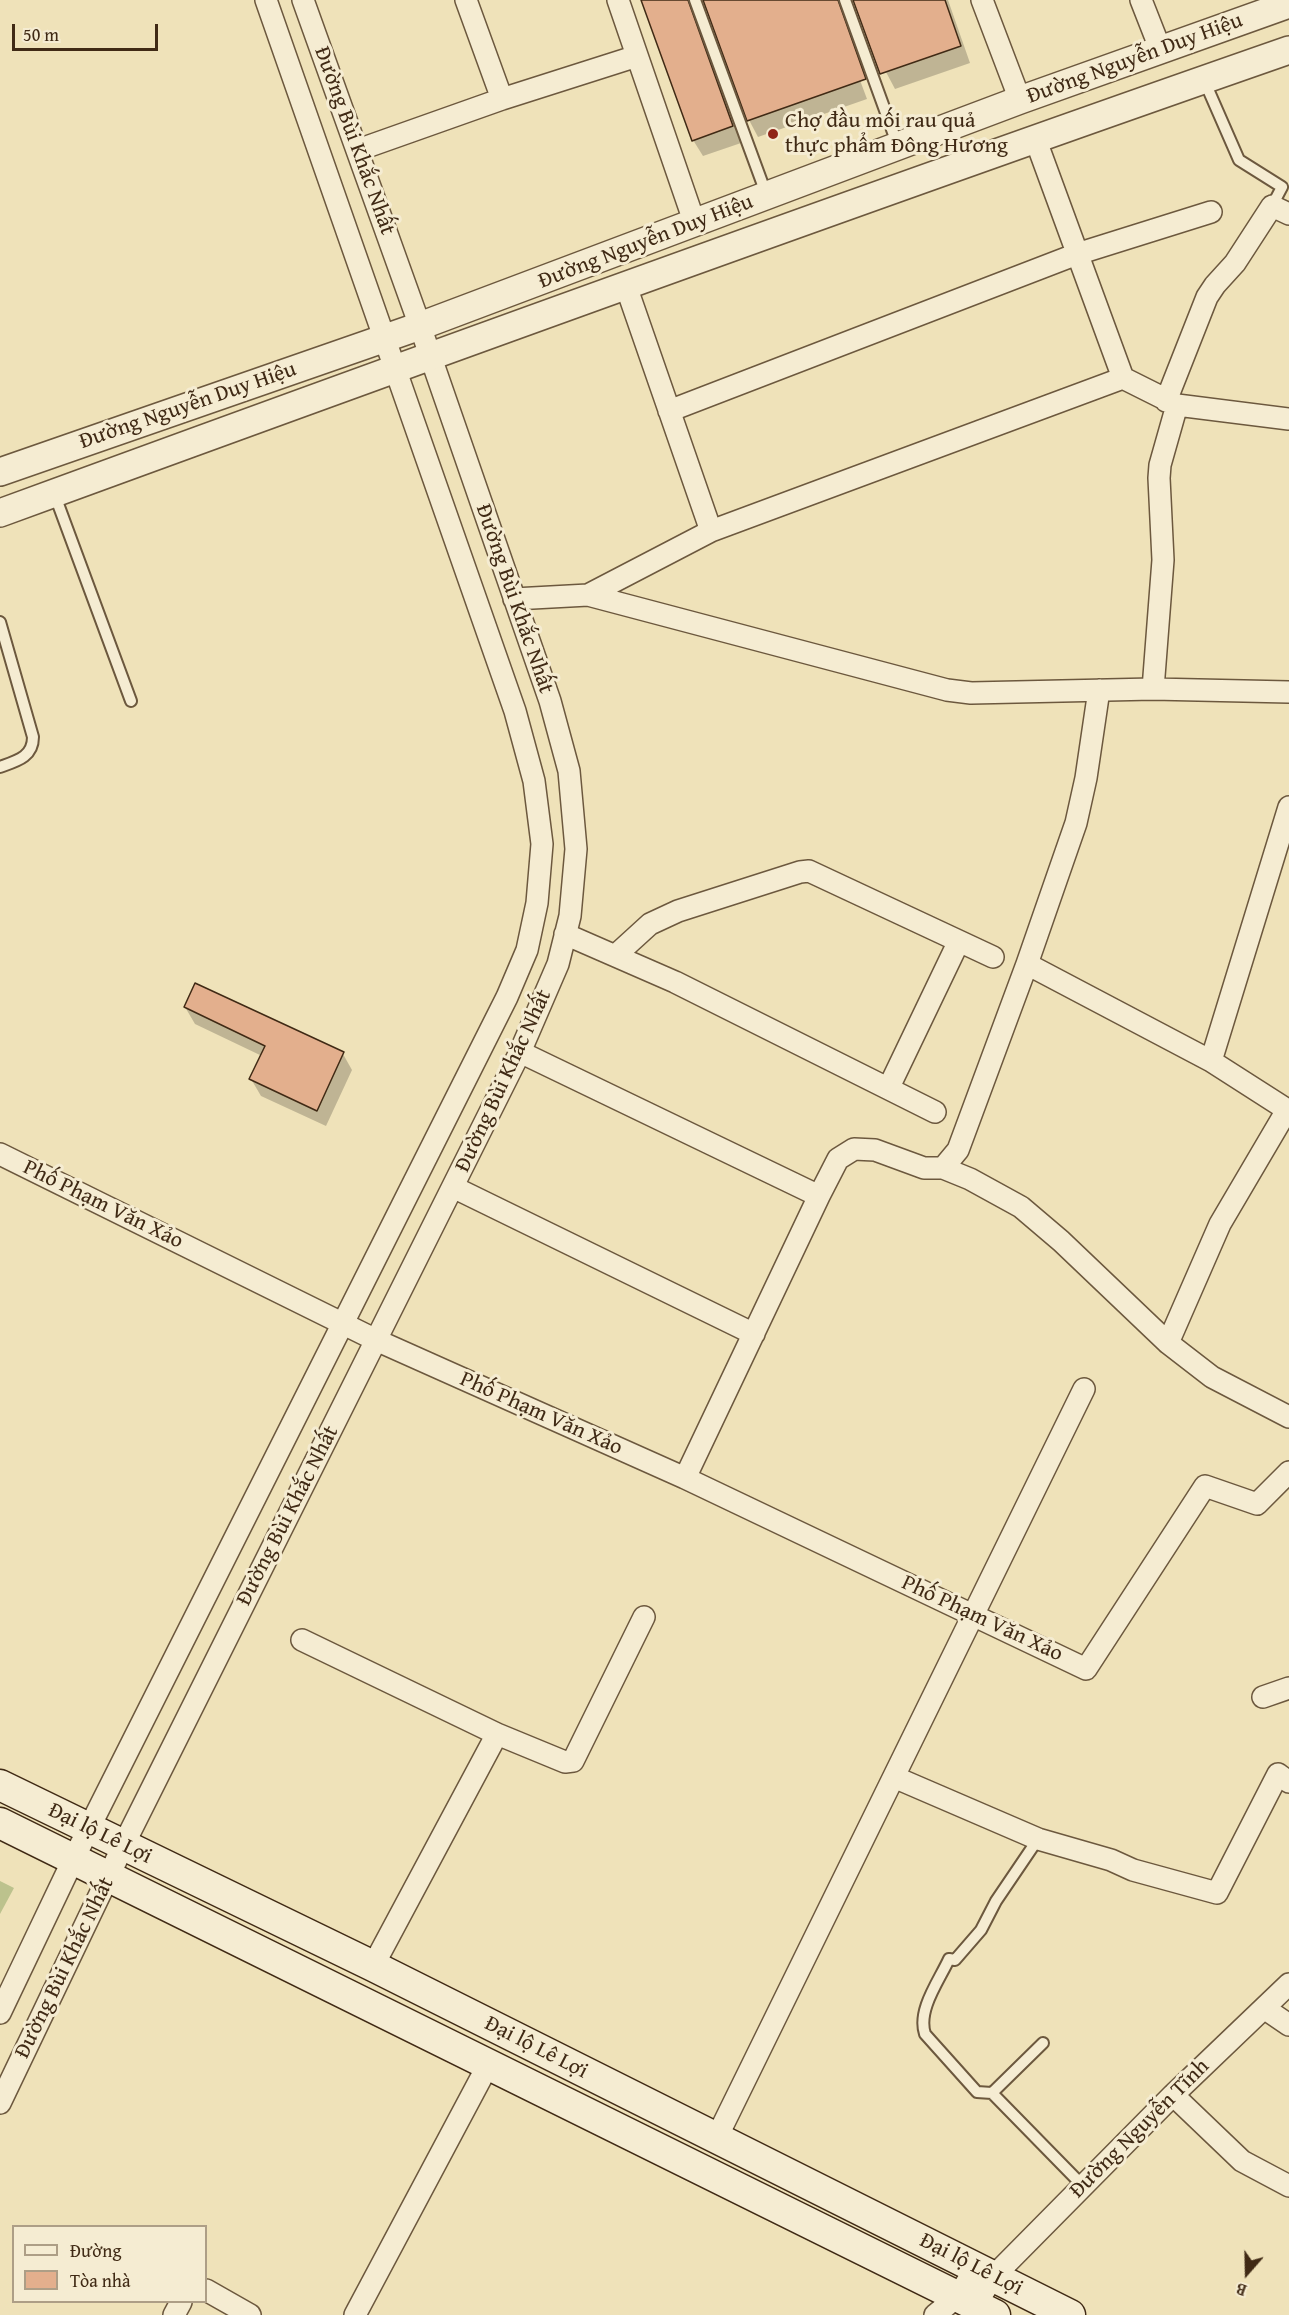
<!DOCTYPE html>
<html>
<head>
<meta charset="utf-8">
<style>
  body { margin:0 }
  #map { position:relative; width:1289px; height:2315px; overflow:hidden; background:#efe2b9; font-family:"Gentium Book Plus",serif }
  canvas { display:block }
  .legend { position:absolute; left:12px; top:2225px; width:195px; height:78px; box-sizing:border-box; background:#f5ecd2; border:2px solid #ad9e86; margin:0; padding:8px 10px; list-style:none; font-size:18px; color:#402a15 }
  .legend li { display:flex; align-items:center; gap:12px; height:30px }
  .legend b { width:30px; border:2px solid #ad9e86 }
  .north { position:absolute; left:1217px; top:2243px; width:60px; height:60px; -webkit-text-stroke:4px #f5ecd2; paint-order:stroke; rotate:200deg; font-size:16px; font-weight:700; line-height:24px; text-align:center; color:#402a15 }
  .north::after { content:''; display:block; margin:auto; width:21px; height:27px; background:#402a15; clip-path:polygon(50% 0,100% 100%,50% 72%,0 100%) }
  .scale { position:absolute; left:12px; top:24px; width:146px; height:27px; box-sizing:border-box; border:3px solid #402a15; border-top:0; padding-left:8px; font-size:18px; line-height:21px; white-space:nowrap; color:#402a15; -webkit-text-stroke:4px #f5ecd2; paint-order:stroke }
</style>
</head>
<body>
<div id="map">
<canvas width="1289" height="2315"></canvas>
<ul class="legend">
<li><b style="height:8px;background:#f5ecd2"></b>Đường</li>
<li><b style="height:16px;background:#e3af8d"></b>Tòa nhà</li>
</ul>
<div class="north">B</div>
<div class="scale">50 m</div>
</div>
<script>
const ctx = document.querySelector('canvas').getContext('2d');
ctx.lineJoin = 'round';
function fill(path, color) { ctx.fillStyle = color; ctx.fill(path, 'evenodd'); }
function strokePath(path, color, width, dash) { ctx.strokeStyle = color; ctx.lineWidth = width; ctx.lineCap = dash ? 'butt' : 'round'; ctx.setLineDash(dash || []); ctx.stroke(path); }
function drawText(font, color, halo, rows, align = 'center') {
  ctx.font = font + ' "Gentium Book Plus",serif'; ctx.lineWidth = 6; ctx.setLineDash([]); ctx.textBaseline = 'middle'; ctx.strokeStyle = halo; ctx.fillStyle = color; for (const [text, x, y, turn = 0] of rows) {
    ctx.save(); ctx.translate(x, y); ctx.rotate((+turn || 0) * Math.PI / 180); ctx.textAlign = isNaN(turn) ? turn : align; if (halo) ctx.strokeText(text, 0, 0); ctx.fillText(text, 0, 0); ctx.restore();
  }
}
fill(new Path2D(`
  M 0,1881 L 14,1888 L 0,1914 Z`), '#bcc28d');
fill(new Path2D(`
  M 642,0 L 830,0 L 867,99 L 758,137 L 749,120 L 708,10 L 703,9 L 698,13 L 697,21 L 741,143 L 703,156 L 693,140 Z
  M 861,0 L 948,0 L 970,63 L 895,89 L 886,72 Z
  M 185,1007 L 343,1054 L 352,1070 L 326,1126 L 261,1096 L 251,1079 L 262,1056 L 195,1024 Z`), '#0003');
const building = new Path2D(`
  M 641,0 L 688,0 L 733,126 L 692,141 Z
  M 703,0 L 838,0 L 866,79 L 747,121 Z
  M 853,0 L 945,0 L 961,46 L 880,74 Z
  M 195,983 L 344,1052 L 317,1111 L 249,1079 L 265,1046 L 184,1007 Z`);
fill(building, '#e3af8d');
strokePath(building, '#402a15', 1.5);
const service = new Path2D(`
  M 695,0 L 767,196
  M 845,0 L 898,146
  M 1204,80 L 1239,160 L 1282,187 L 1272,206
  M 54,493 L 131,701
  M 0,622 L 33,737 C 33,757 17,761 0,767
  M 1038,1839 L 996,1901 L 981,1930 L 955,1960 L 949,1959 C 939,1981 917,2010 925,2034 L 977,2092 L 992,2093 L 1083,2186
  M 992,2093 L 1043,2043`);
const minor = new Path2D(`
  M 466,0 L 502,99
  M 618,0 L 695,224
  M 982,0 L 1020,100
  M 1141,0 L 1161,51
  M 1035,138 L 1123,378 L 1177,405 L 1289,419
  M 358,150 L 502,99 L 637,56
  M 626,286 L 711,531
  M 1166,401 L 1207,297 L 1215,285 L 1235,263 L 1272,206 L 1289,214
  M 669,411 L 1077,254 L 1211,212
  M 588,595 L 711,531 L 1123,378
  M 514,599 L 588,595 L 947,690 L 971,693 L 1153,689 L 1289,692
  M 1153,689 L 1163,560 L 1159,478 L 1160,465 L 1177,405
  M 565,934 L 675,982 L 935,1112
  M 616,955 L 650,924 L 678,911 L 800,872 L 809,871 L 993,957
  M 1027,964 L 1211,1061 L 1289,1111
  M 520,1052 L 819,1196
  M 1211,1061 L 1289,807
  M 889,1087 L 958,943
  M 0,1154 L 376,1340 L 685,1478 L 1086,1669 L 1205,1486 L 1257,1504 L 1289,1472
  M 943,1168 L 970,1179 L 1021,1207 L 1061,1241 L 1168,1343 L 1212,1377 L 1289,1417
  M 453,1187 L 754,1334
  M 1168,1343 L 1220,1224 L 1287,1110
  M 685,1478 L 819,1196 L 838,1159 L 854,1149 L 875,1150 L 924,1168 L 943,1168 L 958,1150 L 1027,964 L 1076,823 L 1086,778 L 1099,690
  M 302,1640 L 497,1734 L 373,1966
  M 1263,1697 L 1289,1688
  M 497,1734 L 565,1762 L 573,1761 L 644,1617
  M 894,1777 L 1038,1839 L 1111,1860 L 1133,1870 L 1217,1893 L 1278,1774 L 1289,1782
  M 1264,2008 L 1289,2025
  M 0,2013 L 73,1860 L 507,997 L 527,950 L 537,903 L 542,844 L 534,781 L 515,711 L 266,0
  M 1173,2095 L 1242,2161 L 1289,2186
  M 0,2103 L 123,1846 L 520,1052 L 558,964 L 570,916 L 576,849 L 569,771 L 550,701 L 420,326 L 303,0
  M 716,2139 L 1084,1389
  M 206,2290 L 250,2315
  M 975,2305 L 993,2277 L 1173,2095 L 1289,1984
  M 174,2315 L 181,2302
  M 355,2315 L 488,2065
  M 935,2315 L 958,2296 L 976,2268`);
const tertiary = new Path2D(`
  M 0,472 L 420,326 L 1020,100 L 1289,4
  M 0,513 C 429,356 858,200 1289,50`);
const secondary = new Path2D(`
  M 0,1785 L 373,1966 L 1070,2315
  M 0,1823 L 995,2315`);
strokePath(service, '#6c583e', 14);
strokePath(minor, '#6c583e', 24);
strokePath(tertiary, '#6c583e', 30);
strokePath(secondary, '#402a15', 33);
strokePath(service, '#f5ecd2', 10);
strokePath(minor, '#f5ecd2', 21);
strokePath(tertiary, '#f5ecd2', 27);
strokePath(secondary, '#f5ecd2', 30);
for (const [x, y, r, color] of [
  [773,134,6,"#8f2418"]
]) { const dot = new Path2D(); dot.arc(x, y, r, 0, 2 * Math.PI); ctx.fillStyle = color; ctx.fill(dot); strokePath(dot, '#f5ecd2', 2); }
drawText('22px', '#402a15', '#f5ecd2', [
  ["Đường Nguyễn Duy Hiệu",1135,59,-20],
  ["Đường Bùi Khắc Nhất",354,141,70],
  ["Đường Nguyễn Duy Hiệu",646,242,-21],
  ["Đường Nguyễn Duy Hiệu",188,406,-19],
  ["Đường Bùi Khắc Nhất",514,599,71],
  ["Đường Bùi Khắc Nhất",504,1081,-65],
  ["Phố Phạm Văn Xảo",103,1205,26],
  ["Phố Phạm Văn Xảo",541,1414,24],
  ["Đường Bùi Khắc Nhất",288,1516,-63],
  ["Phố Phạm Văn Xảo",982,1619,25],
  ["Đại lộ Lê Lợi",100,1834,26],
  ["Đường Bùi Khắc Nhất",65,1968,-64],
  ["Đại lộ Lê Lợi",536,2048,27],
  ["Đường Nguyễn Tĩnh",1140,2129,-45],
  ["Đại lộ Lê Lợi",971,2265,27]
]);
drawText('22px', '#402a15', '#f5ecd2', [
  ["Chợ đầu mối rau quả",785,121],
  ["thực phẩm Đông Hương",785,146]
], 'left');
</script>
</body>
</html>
